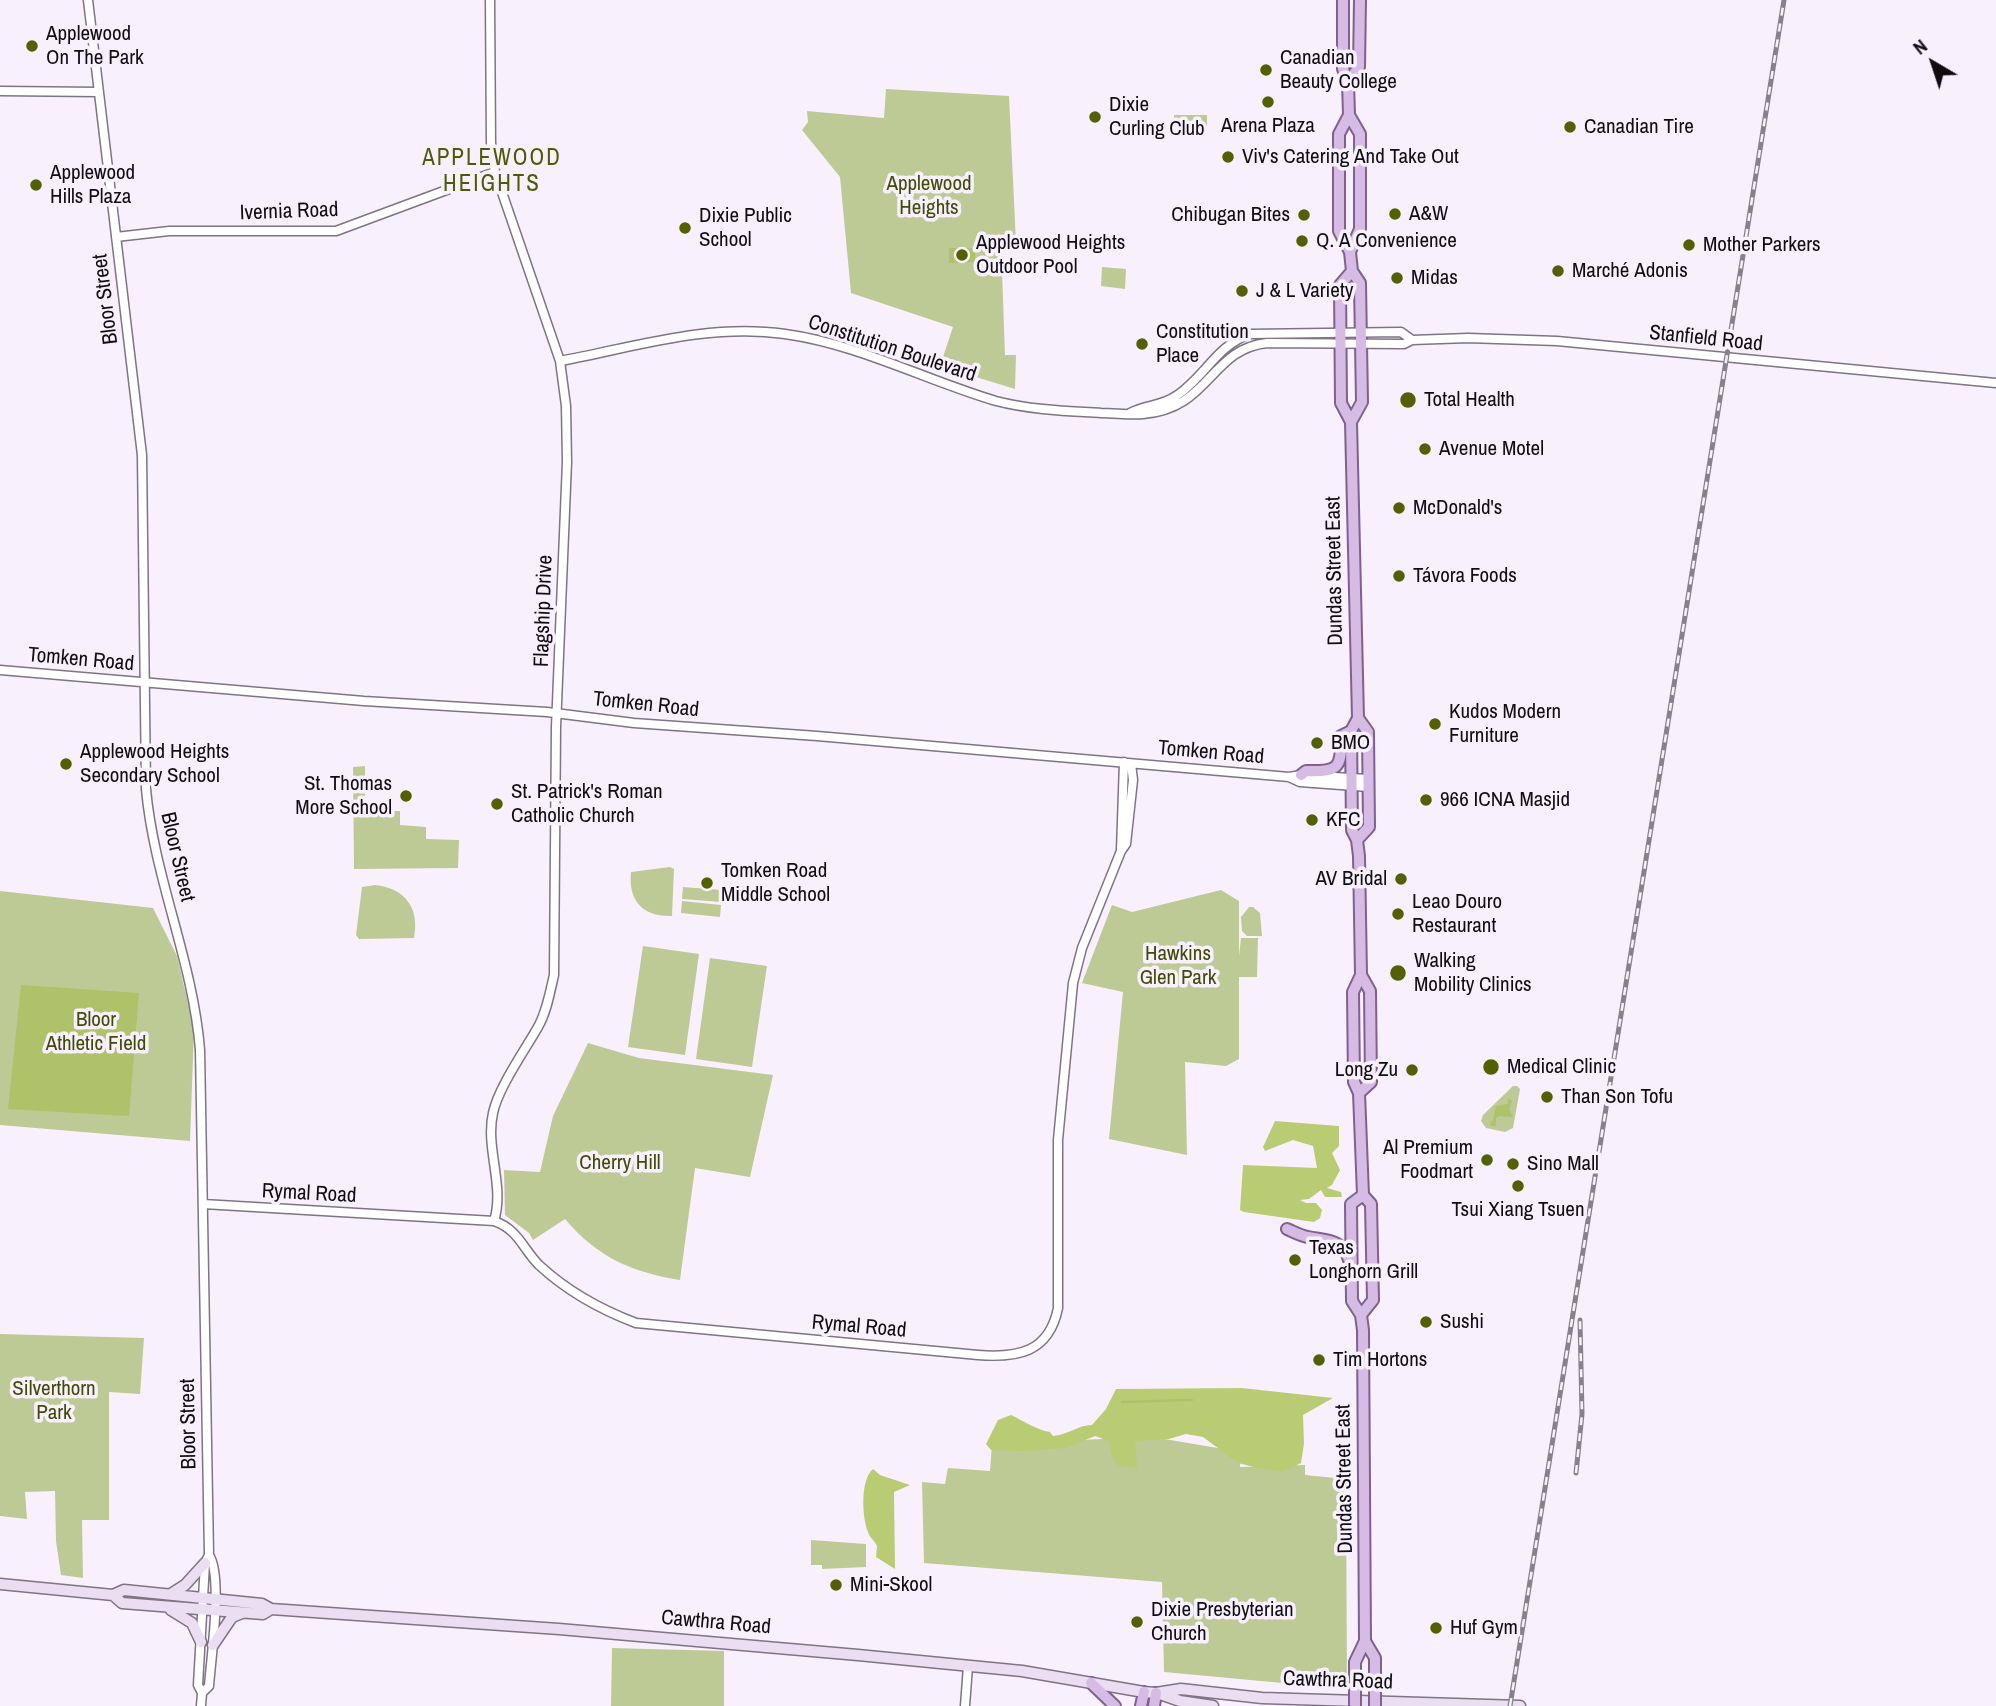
<!DOCTYPE html>
<html>
<head>
<meta charset="utf-8">
<style>
  body { margin:0 }
  #map { position:relative; width:1996px; height:1706px; overflow:hidden; background:#f8f1fd; font-family:"Archivo Narrow",sans-serif }
  canvas { display:block }
  .north { position:absolute; left:1898px; top:28px; width:70px; height:70px; -webkit-text-stroke:5px #f8f1fd; paint-order:stroke; rotate:321deg; font-size:19px; font-weight:700; line-height:28px; text-align:center; color:#100c12 }
  .north::after { content:''; display:block; margin:auto; width:24px; height:32px; background:#100c12; clip-path:polygon(50% 0,100% 100%,50% 72%,0 100%) }
</style>
</head>
<body>
<div id="map">
<canvas width="1996" height="1706"></canvas>
<div class="north">N</div>
</div>
<script>
const ctx = document.querySelector('canvas').getContext('2d');
ctx.lineJoin = 'round';
function fill(path, color) { ctx.fillStyle = color; ctx.fill(path, 'evenodd'); }
function strokePath(path, color, width, dash) { ctx.strokeStyle = color; ctx.lineWidth = width; ctx.lineCap = dash ? 'butt' : 'round'; ctx.setLineDash(dash || []); ctx.stroke(path); }
function drawText(font, color, halo, rows, align = 'center') {
  ctx.font = font + ' "Archivo Narrow",sans-serif'; ctx.lineWidth = 7; ctx.setLineDash([]); ctx.textBaseline = 'middle'; ctx.strokeStyle = halo; ctx.fillStyle = color; for (const [text, x, y, turn = 0] of rows) {
    ctx.save(); ctx.translate(x, y); ctx.rotate((+turn || 0) * Math.PI / 180); ctx.textAlign = isNaN(turn) ? turn : align; if (halo) ctx.strokeText(text, 0, 0); ctx.fillText(text, 0, 0); ctx.restore();
  }
}
fill(new Path2D(`
  M 886,89 L 1009,96 L 1016,243 L 1001,242 L 1005,355 L 1016,355 L 1015,389 L 940,366 L 953,327 L 851,293 L 840,177 L 802,130 L 808,122 L 807,111 L 884,118 Z
  M 1174,115 L 1207,115 L 1207,128 L 1174,128 Z
  M 1102,267 L 1126,269 L 1125,289 L 1101,286 Z
  M 365,766 L 365,807 L 385,807 L 386,811 L 400,811 L 400,825 L 426,827 L 426,839 L 459,840 L 458,868 L 354,869 L 353,767 Z
  M 670,867 L 674,869 L 672,916 C 643,917 628,901 631,872 Z
  M 375,885 C 405,888 420,908 414,938 L 359,939 L 356,935 L 362,887 Z
  M 683,887 L 722,890 L 721,902 L 682,899 Z
  M 1221,890 L 1239,901 L 1239,956 L 1241,938 L 1258,938 L 1257,977 L 1239,977 L 1239,1059 L 1226,1066 L 1185,1062 L 1187,1155 L 1109,1139 L 1123,992 L 1082,983 L 1112,905 L 1132,912 Z
  M 0,891 L 153,908 L 177,956 L 194,1029 L 190,1141 L 0,1125 Z
  M 682,901 L 721,905 L 720,917 L 681,913 Z
  M 1249,907 L 1253,907 L 1260,913 L 1262,936 L 1247,936 L 1242,931 L 1241,917 Z
  M 643,946 L 699,954 L 685,1055 L 628,1047 Z
  M 710,958 L 767,966 L 752,1067 L 696,1059 Z
  M 588,1043 L 639,1058 L 773,1075 L 750,1177 L 695,1168 L 680,1280 C 632,1272 598,1258 565,1219 L 533,1240 L 529,1233 L 505,1215 L 504,1170 L 540,1172 L 553,1116 Z
  M 1513,1086 L 1517,1086 L 1520,1089 L 1513,1128 L 1505,1132 L 1486,1128 L 1481,1121 L 1483,1115 Z
  M 0,1334 L 144,1338 L 140,1394 L 109,1392 L 109,1520 L 82,1520 L 83,1578 L 61,1575 L 56,1541 L 55,1491 L 25,1492 L 27,1519 L 0,1516 Z
  M 1129,1433 L 1241,1452 L 1240,1467 L 1305,1465 L 1305,1475 L 1346,1479 L 1347,1689 L 1164,1672 L 1162,1582 L 924,1563 L 922,1482 L 945,1484 L 948,1468 L 990,1471 L 992,1444 L 1124,1438 Z
  M 811,1540 L 866,1544 L 866,1567 L 822,1569 L 822,1565 L 811,1565 Z
  M 612,1648 L 724,1651 L 724,1706 L 611,1706 Z`), '#bdca96');
fill(new Path2D(`
  M 1275,1121 L 1339,1126 L 1339,1146 L 1332,1153 L 1340,1170 L 1332,1185 L 1327,1188 L 1341,1192 L 1342,1197 L 1325,1197 L 1321,1190 L 1309,1199 L 1300,1200 L 1306,1203 L 1316,1203 L 1322,1210 L 1320,1218 L 1314,1222 L 1244,1212 L 1240,1210 L 1243,1165 L 1317,1168 L 1313,1146 L 1293,1140 L 1265,1151 L 1263,1147 Z
  M 1242,1388 L 1333,1398 L 1303,1415 L 1304,1444 L 1301,1463 L 1283,1472 L 1258,1468 L 1238,1463 L 1203,1437 L 1186,1434 L 1169,1439 L 1135,1441 L 1137,1468 L 1117,1465 L 1111,1453 L 1109,1441 L 1095,1436 L 1066,1448 L 1023,1451 L 991,1450 L 986,1444 L 998,1420 L 1011,1415 C 1024,1421 1036,1430 1050,1432 L 1053,1436 C 1068,1435 1078,1425 1092,1425 L 1106,1409 L 1116,1389 Z
  M 873,1469 L 880,1475 L 910,1485 L 894,1492 L 895,1569 L 876,1557 L 877,1546 C 875,1541 869,1537 868,1532 C 862,1517 860,1480 873,1469 Z`), '#b9cc73');
fill(new Path2D(`
  M 949,248 L 975,248 L 975,262 L 949,263 Z
  M 21,985 L 139,993 L 129,1116 L 8,1109 Z
  M 1508,1098 L 1512,1101 L 1509,1109 L 1513,1117 L 1499,1116 L 1496,1118 L 1496,1126 L 1491,1126 L 1490,1123 L 1493,1120 L 1496,1106 L 1508,1104 Z`), '#afc169');
strokePath(new Path2D(`
  M 1122,1402 L 1192,1400`), '#afc169', 2.5);
const tertiary = new Path2D(`
  M 88,0 L 142,455 L 146,789 C 154,878 193,961 200,1050 L 209,1555 L 205,1563 L 198,1685 L 202,1693 L 201,1706
  M 490,0 L 491,143 L 495,172 L 560,361 L 566,406 L 567,462 L 556,727 L 554,975 C 550,992 547,1011 538,1027 C 525,1050 498,1088 493,1113 C 485,1148 505,1186 494,1221
  M 0,91 L 99,92
  M 116,237 L 169,231 L 336,231 L 495,172
  M 560,361 C 635,347 708,323 785,334 C 858,344 925,380 996,401 C 1031,410 1066,411 1101,413 C 1115,413 1130,415 1143,414 C 1210,409 1210,349 1267,343 L 1404,344 L 1412,340 L 1468,338 L 1557,341 L 1996,383
  M 1130,413 C 1145,405 1162,406 1176,396 C 1204,378 1217,345 1250,334 L 1401,332 L 1412,340
  M 0,670 L 364,701 L 547,712 L 634,723 L 817,736 L 1289,777 L 1301,775 L 1368,779
  M 1289,777 L 1300,782 L 1368,787
  M 1121,851 L 1124,762
  M 203,1204 L 494,1221 C 518,1229 523,1249 539,1265 C 568,1292 599,1309 636,1323 L 978,1355 C 1017,1358 1049,1353 1058,1308 L 1058,1140 L 1073,983 L 1082,948 L 1121,851 L 1126,844 L 1133,780 L 1131,764
  M 202,1693 L 209,1686 C 211,1658 223,1576 209,1555
  M 965,1706 L 968,1666`);
const secondary = new Path2D(`
  M 0,1584 L 113,1595 L 124,1590 L 262,1604 L 271,1609 L 559,1629 L 858,1655 L 1022,1671 L 1144,1692 L 1156,1693 L 1181,1689 L 1262,1698 L 1520,1706
  M 171,1594 L 185,1585 L 205,1563
  M 113,1595 L 122,1603 L 263,1614 L 271,1609
  M 171,1610 L 192,1623 L 201,1642
  M 213,1645 L 232,1617 L 242,1613
  M 1160,1694 L 1180,1701 L 1213,1706`);
const primary = new Path2D(`
  M 1343,0 L 1343,69 L 1348,82 L 1349,115 L 1360,134 L 1360,229 L 1350,252
  M 1348,82 L 1359,67 L 1360,0
  M 1349,115 L 1339,134 L 1339,231 L 1350,252 L 1352,271 L 1360,283 L 1362,402 L 1351,422
  M 1352,271 L 1340,285 L 1341,403 L 1351,422 L 1358,718 L 1368,732 L 1369,827 L 1357,840
  M 1358,718 L 1351,731 L 1352,830 L 1357,840 L 1359,856 L 1361,975 L 1370,991 L 1371,1082 L 1359,1093
  M 1301,775 L 1306,771 C 1338,772 1342,769 1341,736 L 1351,731
  M 1361,975 L 1353,992 L 1354,1082 L 1359,1093 L 1363,1195 L 1371,1204 L 1373,1300 L 1361,1315
  M 1287,1229 C 1294,1232 1301,1236 1308,1237 C 1327,1241 1343,1239 1349,1260
  M 1365,1641 L 1375,1658 L 1375,1687
  M 1091,1683 L 1115,1706
  M 1355,1688 L 1355,1662 L 1365,1641 L 1363,1330 L 1361,1315 L 1352,1301 L 1351,1204 L 1363,1195
  M 1141,1706 L 1144,1692
  M 1154,1706 L 1156,1693`);
strokePath(tertiary, '#7e7484', 11);
strokePath(secondary, '#7e7484', 13);
strokePath(primary, '#7f6190', 14);
strokePath(tertiary, '#fff', 8);
strokePath(secondary, '#ebddf2', 10);
strokePath(primary, '#d6bce5', 10);
const rail = new Path2D(`
  M 1576,1473 L 1582,1414 L 1580,1320
  M 1510,1706 L 1784,0`);
strokePath(rail, '#86818a', 5);
strokePath(rail, '#f8f1fd', 2.5, [8]);
const primaryBridge = new Path2D(`
  M 1355,1706 L 1355,1688
  M 1375,1706 L 1375,1687`);
strokePath(primaryBridge, '#7f6190', 14, []);
strokePath(primaryBridge, '#d6bce5', 10);
for (const [x, y, r, color] of [
  [32,46,7,"#526000"],
  [1266,70,7,"#526000"],
  [1268,102,7,"#526000"],
  [1095,117,7,"#526000"],
  [1570,127,7,"#526000"],
  [1228,157,7,"#526000"],
  [36,185,7,"#526000"],
  [1395,214,7,"#526000"],
  [1304,215,7,"#526000"],
  [685,228,7,"#526000"],
  [1302,241,7,"#526000"],
  [1689,245,7,"#526000"],
  [962,255,7,"#526000"],
  [1558,271,7,"#526000"],
  [1397,278,7,"#526000"],
  [1242,291,7,"#526000"],
  [1142,344,7,"#526000"],
  [1408,400,9,"#526000"],
  [1425,449,7,"#526000"],
  [1399,508,7,"#526000"],
  [1399,576,7,"#526000"],
  [1435,724,7,"#526000"],
  [1317,743,7,"#526000"],
  [66,764,7,"#526000"],
  [406,796,7,"#526000"],
  [1426,800,7,"#526000"],
  [497,804,7,"#526000"],
  [1312,820,7,"#526000"],
  [1401,879,7,"#526000"],
  [707,883,7,"#526000"],
  [1398,914,7,"#526000"],
  [1398,973,9,"#526000"],
  [1491,1067,9,"#526000"],
  [1412,1070,7,"#526000"],
  [1547,1097,7,"#526000"],
  [1487,1160,7,"#526000"],
  [1513,1164,7,"#526000"],
  [1518,1186,7,"#526000"],
  [1295,1260,7,"#526000"],
  [1426,1322,7,"#526000"],
  [1319,1360,7,"#526000"],
  [836,1585,7,"#526000"],
  [1137,1622,7,"#526000"],
  [1436,1628,7,"#526000"]
]) { const dot = new Path2D(); dot.arc(x, y, r, 0, 2 * Math.PI); ctx.fillStyle = color; ctx.fill(dot); strokePath(dot, '#f8f1fd', 2.5); }
drawText('21px', '#100c12', '#f8f1fd', [
  ["Applewood",46,34],
  ["On The Park",46,58],
  ["Canadian",1280,58],
  ["Beauty College",1280,82],
  ["Dixie",1109,105],
  ["Curling Club",1109,129],
  ["Arena Plaza",1268,126,"center"],
  ["Canadian Tire",1584,127],
  ["Viv's Catering And Take Out",1242,157],
  ["Applewood",50,173],
  ["Hills Plaza",50,197],
  ["A&W",1409,214],
  ["Chibugan Bites",1290,215,"right"],
  ["Dixie Public",699,216],
  ["School",699,240],
  ["Q. A Convenience",1316,241],
  ["Applewood Heights",976,243],
  ["Outdoor Pool",976,267],
  ["Mother Parkers",1703,245],
  ["Marché Adonis",1572,271],
  ["Midas",1411,278],
  ["J & L Variety",1256,291],
  ["Constitution",1156,332],
  ["Place",1156,356],
  ["Total Health",1424,400],
  ["Avenue Motel",1439,449],
  ["McDonald's",1413,508],
  ["Távora Foods",1413,576],
  ["Kudos Modern",1449,712],
  ["Furniture",1449,736],
  ["BMO",1331,743],
  ["Applewood Heights",80,752],
  ["Secondary School",80,776],
  ["St. Thomas",392,784,"right"],
  ["More School",392,808,"right"],
  ["St. Patrick's Roman",511,792],
  ["Catholic Church",511,816],
  ["966 ICNA Masjid",1440,800],
  ["KFC",1326,820],
  ["Tomken Road",721,871],
  ["Middle School",721,895],
  ["AV Bridal",1387,879,"right"],
  ["Leao Douro",1412,902],
  ["Restaurant",1412,926],
  ["Walking",1414,961],
  ["Mobility Clinics",1414,985],
  ["Medical Clinic",1507,1067],
  ["Long Zu",1398,1070,"right"],
  ["Than Son Tofu",1561,1097],
  ["Al Premium",1473,1148,"right"],
  ["Foodmart",1473,1172,"right"],
  ["Sino Mall",1527,1164],
  ["Tsui Xiang Tsuen",1518,1210,"center"],
  ["Texas",1309,1248],
  ["Longhorn Grill",1309,1272],
  ["Sushi",1440,1322],
  ["Tim Hortons",1333,1360],
  ["Mini-Skool",850,1585],
  ["Dixie Presbyterian",1151,1610],
  ["Church",1151,1634],
  ["Huf Gym",1450,1628]
], 'left');
drawText('21px', '#404b06', '#f8f1fd', [
  ["Applewood",929,184],
  ["Heights",929,208],
  ["Hawkins",1178,954],
  ["Glen Park",1178,978],
  ["Bloor",96,1020],
  ["Athletic Field",96,1044],
  ["Cherry Hill",620,1163],
  ["Silverthorn",54,1389],
  ["Park",54,1413]
]);
drawText('21px', '#100c12', '#f8f1fd', [
  ["Ivernia Road",289,212,-2],
  ["Bloor Street",106,299,-97],
  ["Stanfield Road",1706,339,6],
  ["Constitution Boulevard",892,349,18],
  ["Dundas Street East",1335,571,-91],
  ["Flagship Drive",544,611,-88],
  ["Tomken Road",81,660,5],
  ["Tomken Road",646,705,6],
  ["Tomken Road",1211,753,5],
  ["Bloor Street",177,857,77],
  ["Rymal Road",309,1194,3],
  ["Rymal Road",859,1327,5],
  ["Bloor Street",189,1424,-91],
  ["Dundas Street East",1345,1479,-91],
  ["Cawthra Road",716,1623,5],
  ["Cawthra Road",1338,1681,2]
]);
ctx.letterSpacing = '2px';
drawText('23px', '#4d5a07', '#f8f1fd', [
  ["APPLEWOOD",492,159],
  ["HEIGHTS",492,185]
]);
ctx.letterSpacing = '0px';
</script>
</body>
</html>
